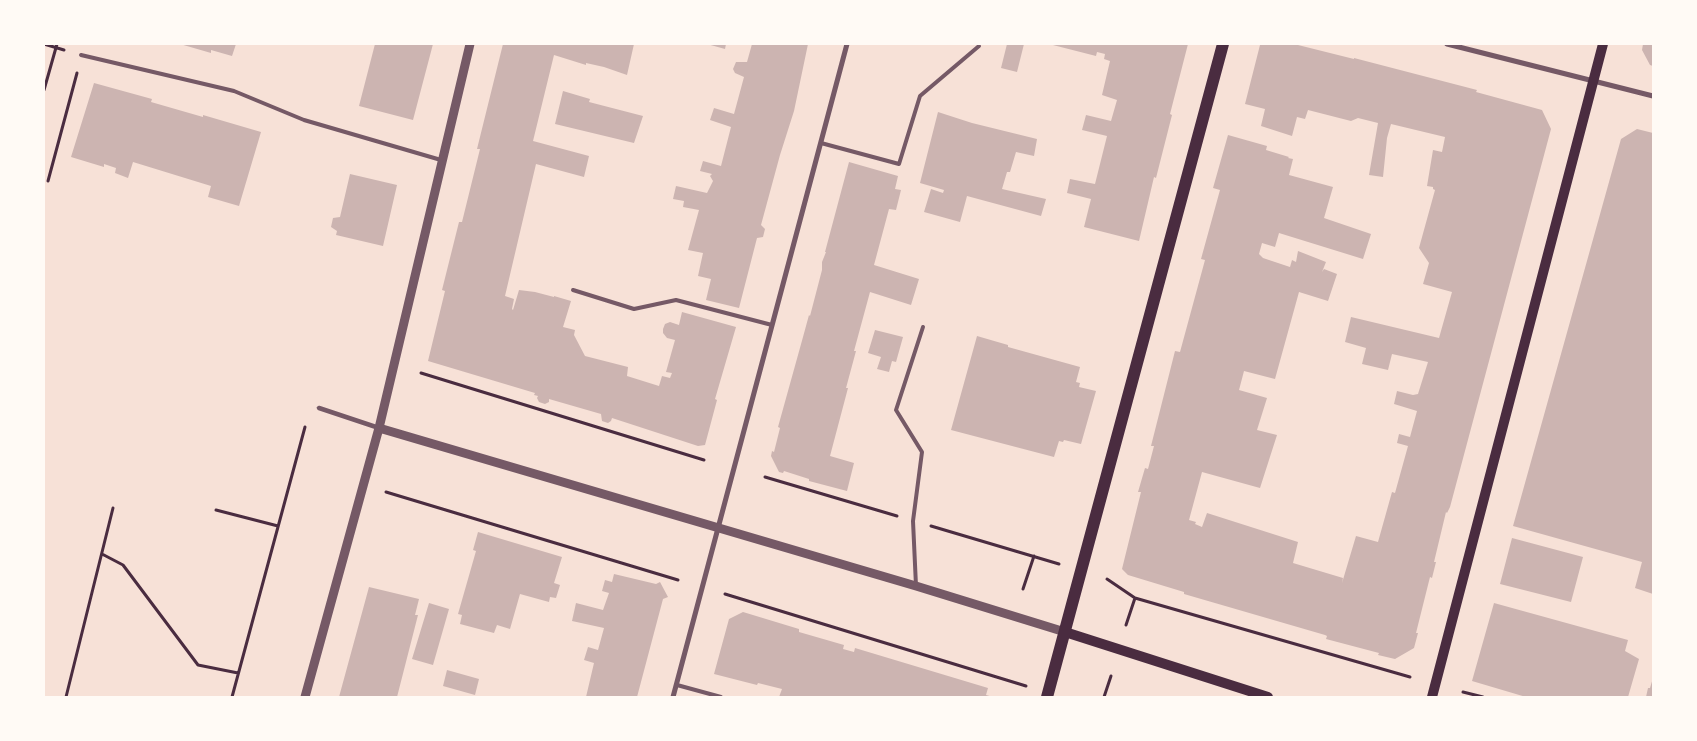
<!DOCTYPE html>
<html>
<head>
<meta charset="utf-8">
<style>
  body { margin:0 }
  #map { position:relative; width:1697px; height:741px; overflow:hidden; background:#f7e1d7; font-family:"Fira Sans Condensed",sans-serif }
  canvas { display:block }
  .frame { position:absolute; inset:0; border:45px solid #fffaf5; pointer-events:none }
</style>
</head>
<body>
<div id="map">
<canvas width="1697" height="741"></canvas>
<div class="frame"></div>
</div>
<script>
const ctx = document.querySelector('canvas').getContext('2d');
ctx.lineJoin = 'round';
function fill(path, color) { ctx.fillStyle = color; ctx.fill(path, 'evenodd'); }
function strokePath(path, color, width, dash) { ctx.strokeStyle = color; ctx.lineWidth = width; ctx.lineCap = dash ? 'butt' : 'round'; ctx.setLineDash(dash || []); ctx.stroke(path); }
fill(new Path2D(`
  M 180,44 L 236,44 L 232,56 L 211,50 L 211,53 Z
  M 375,44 L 433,44 L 413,120 L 359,106 Z
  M 503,44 L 634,44 L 627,75 L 604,67 L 586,63 L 586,65 L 554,55 L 533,141 L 589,156 L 584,177 L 536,164 L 505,296 L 514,299 L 512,309 L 513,310 L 519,290 L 535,292 L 554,297 L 554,296 L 571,301 L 563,327 L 575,330 L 574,335 L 585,356 L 628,367 L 627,376 L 659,386 L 662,376 L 670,378 L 672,373 L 666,372 L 675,340 L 667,338 L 663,333 L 663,329 L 665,324 L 670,322 L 679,325 L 682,312 L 736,327 L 715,399 L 717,400 L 705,445 L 698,446 L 612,418 L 611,421 L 608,423 L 602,421 L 601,414 L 549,399 L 549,402 L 545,404 L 539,402 L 537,398 L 538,396 L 534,395 L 535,393 L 428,361 L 445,291 L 442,290 L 459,222 L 462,222 L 480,149 L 477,149 Z
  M 707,44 L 726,44 L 725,49 Z
  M 752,44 L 808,44 L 794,111 L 780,155 L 761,225 L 765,229 L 763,237 L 757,238 L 739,308 L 706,300 L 711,279 L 698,276 L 703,253 L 688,250 L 699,210 L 683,207 L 684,201 L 673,199 L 676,186 L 707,193 L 713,181 L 710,176 L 712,174 L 700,171 L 703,161 L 721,166 L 731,127 L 710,120 L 714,108 L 734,114 L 744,77 L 735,73 L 733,69 L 736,62 L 747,62 Z
  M 1007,44 L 1024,44 L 1017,72 L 1001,68 Z
  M 1049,44 L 1188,44 L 1170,114 L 1172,115 L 1156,178 L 1154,177 L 1139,241 L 1084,227 L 1091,199 L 1067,193 L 1070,179 L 1095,184 L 1107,136 L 1082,130 L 1086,115 L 1111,121 L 1117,100 L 1102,95 L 1110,61 L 1104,59 L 1105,54 L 1097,52 L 1096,56 Z
  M 1262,44 L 1294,44 L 1354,59 L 1354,58 L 1477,90 L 1476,92 L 1542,110 L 1551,129 L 1450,507 L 1447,513 L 1446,512 L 1434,562 L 1436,562 L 1432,578 L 1430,577 L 1416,633 L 1418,633 L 1414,648 L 1395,659 L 1378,655 L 1379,653 L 1326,639 L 1327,636 L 1325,635 L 1184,594 L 1184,592 L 1128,575 L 1122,569 L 1141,492 L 1138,492 L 1145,468 L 1148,469 L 1154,446 L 1151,446 L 1175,351 L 1180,352 L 1205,260 L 1201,259 L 1220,190 L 1213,188 L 1228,135 L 1267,146 L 1266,150 L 1289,157 L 1288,158 L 1293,159 L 1289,175 L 1333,187 L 1324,218 L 1371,234 L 1363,259 L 1279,233 L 1275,247 L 1262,243 L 1259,254 L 1263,258 L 1290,267 L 1292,260 L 1296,262 L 1298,251 L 1326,262 L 1322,272 L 1324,269 L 1337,274 L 1328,301 L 1299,292 L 1275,379 L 1244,371 L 1239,390 L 1267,398 L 1257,430 L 1277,435 L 1260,488 L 1202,472 L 1189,520 L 1196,522 L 1195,524 L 1202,527 L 1207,513 L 1298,542 L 1293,563 L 1343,578 L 1342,583 L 1356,536 L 1378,542 L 1392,492 L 1395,493 L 1408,446 L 1397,443 L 1399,434 L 1410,437 L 1417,411 L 1394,404 L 1397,391 L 1413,395 L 1418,394 L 1428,362 L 1392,354 L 1388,370 L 1362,364 L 1366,348 L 1345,342 L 1351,317 L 1439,338 L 1452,292 L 1423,284 L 1429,263 L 1419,248 L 1435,190 L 1433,189 L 1433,187 L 1427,186 L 1433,150 L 1442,152 L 1445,137 L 1391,124 L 1387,138 L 1383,177 L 1369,175 L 1378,123 L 1358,118 L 1351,121 L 1308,110 L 1305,119 L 1297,117 L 1292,136 L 1261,126 L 1265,109 L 1245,104 L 1260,45 Z
  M 1643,44 L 1653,44 L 1653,66 L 1650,65 L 1642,50 Z
  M 94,83 L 152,99 L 151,102 L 203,117 L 203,115 L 261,132 L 239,206 L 208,197 L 211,186 L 133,162 L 128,178 L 115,173 L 116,168 L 104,164 L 104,167 L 71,157 Z
  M 563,91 L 590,99 L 589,102 L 643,116 L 634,143 L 555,124 Z
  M 938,112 L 972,123 L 1037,139 L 1034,156 L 1016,152 L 1010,172 L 1007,172 L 1002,189 L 1046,199 L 1041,216 L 967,196 L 960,222 L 924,212 L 931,189 L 943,193 L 944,190 L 920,183 Z
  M 1637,129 L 1653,133 L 1653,594 L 1635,588 L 1642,562 L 1513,526 L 1621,139 Z
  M 849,162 L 898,176 L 895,189 L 901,190 L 896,210 L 889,209 L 874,265 L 919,279 L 911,305 L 870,292 L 854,351 L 856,351 L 846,388 L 848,388 L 830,456 L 854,463 L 847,491 L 809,481 L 809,479 L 784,471 L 783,473 L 779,472 L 771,456 L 772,451 L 774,452 L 780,428 L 778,427 L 803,337 L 809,315 L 810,316 L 822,270 L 822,262 L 826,252 L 825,252 Z
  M 350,174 L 397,185 L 383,246 L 336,235 L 337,231 L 331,227 L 333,218 L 340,217 Z
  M 875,330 L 903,337 L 896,362 L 892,361 L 889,372 L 877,369 L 881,357 L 868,353 Z
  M 977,336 L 1008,345 L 1008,347 L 1080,367 L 1076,382 L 1080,383 L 1079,387 L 1096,391 L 1081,444 L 1064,440 L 1063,442 L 1059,441 L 1054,457 L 951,430 Z
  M 478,532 L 562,557 L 554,583 L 560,585 L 556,598 L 550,597 L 549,602 L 520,594 L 510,629 L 497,625 L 494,633 L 460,624 L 462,615 L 458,614 L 476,551 L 473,550 Z
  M 1512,538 L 1583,557 L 1571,602 L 1500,584 Z
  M 614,574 L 656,584 L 660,582 L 668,597 L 663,599 L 637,697 L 586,697 L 594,663 L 584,660 L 588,647 L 598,650 L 604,628 L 572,621 L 576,603 L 603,610 L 609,593 L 602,591 L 605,580 L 612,582 Z
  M 369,587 L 419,599 L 415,615 L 418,615 L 397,697 L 339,697 Z
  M 429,603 L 449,609 L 433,665 L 412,659 Z
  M 1494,603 L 1628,640 L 1625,651 L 1639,659 L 1628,697 L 1526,697 L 1472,681 Z
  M 743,612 L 799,629 L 799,632 L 844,645 L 843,649 L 854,652 L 855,648 L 988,688 L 986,695 L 993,697 L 779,697 L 782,689 L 758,683 L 757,685 L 714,674 L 729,619 Z
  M 447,670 L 479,679 L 475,695 L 443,686 Z
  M 1653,678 L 1653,697 L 1646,697 L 1648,688 L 1650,688 Z`), '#ccb4b1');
strokePath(new Path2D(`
  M 44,44 L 64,50
  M 44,90 L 57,44
  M 48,181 L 77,73
  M 421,373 L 704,460
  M 765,477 L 897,516
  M 386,492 L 678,580
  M 216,510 L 278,526
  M 931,526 L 1059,564
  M 102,554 L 123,565 L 198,665 L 238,673
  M 1107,579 L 1135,598 L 1410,677
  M 1023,589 L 1034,556
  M 725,594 L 1026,686
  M 1126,625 L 1135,598
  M 1463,692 L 1483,697
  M 66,697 L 113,508
  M 232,697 L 305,427
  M 1104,697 L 1111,676`), '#4a2c40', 3);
strokePath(new Path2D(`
  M 81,55 L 234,91 L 304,120 L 441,160
  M 821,143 L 899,164 L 920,96 L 979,46
  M 573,290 L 634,309 L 676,300 L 772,325
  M 916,586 L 913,521 L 922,452 L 896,410 L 923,327
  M 677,685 L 721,697`), '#755966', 4);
strokePath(new Path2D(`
  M 319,408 L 379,428`), '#755966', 4.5);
strokePath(new Path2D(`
  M 1447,44 L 1653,96
  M 673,697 L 847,44`), '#755966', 5);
strokePath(new Path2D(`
  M 379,428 L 916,586 L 1065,632
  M 305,697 L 379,428 L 470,44`), '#755966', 9);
strokePath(new Path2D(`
  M 1065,632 L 1268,697
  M 1432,697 L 1603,44`), '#4a2c40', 10);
strokePath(new Path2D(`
  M 1047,697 L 1223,44`), '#4a2c40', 12);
</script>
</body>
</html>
